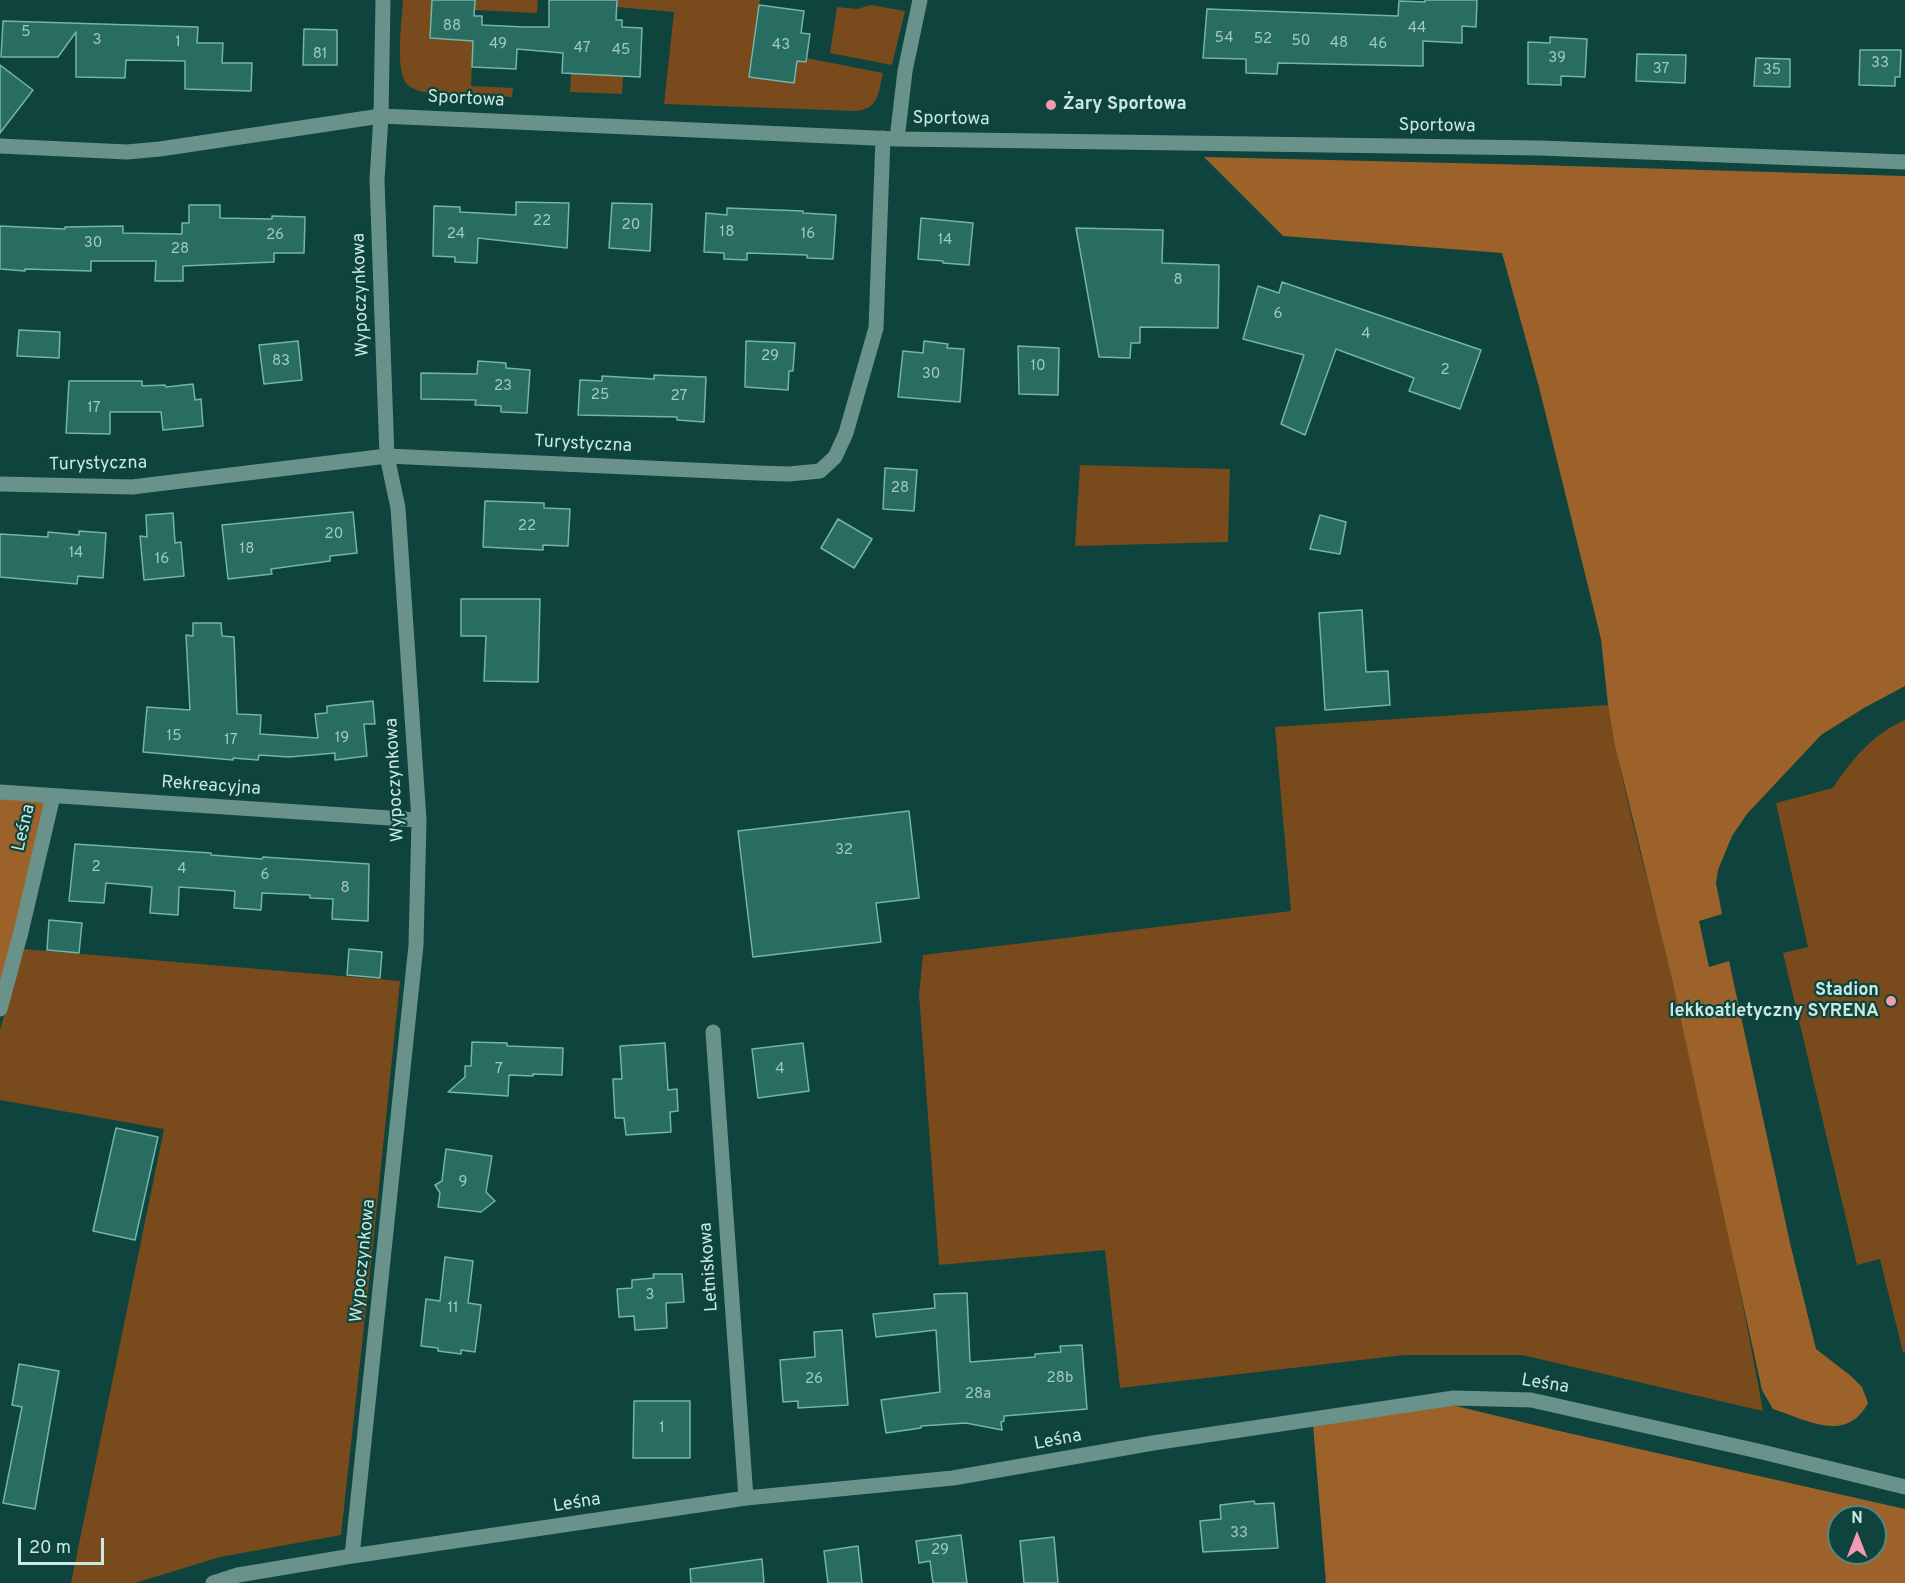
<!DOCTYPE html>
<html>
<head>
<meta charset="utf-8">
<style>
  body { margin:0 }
  #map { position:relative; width:1905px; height:1583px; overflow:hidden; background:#0e443d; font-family:Overpass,sans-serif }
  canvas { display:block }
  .north { position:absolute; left:1827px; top:1505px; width:60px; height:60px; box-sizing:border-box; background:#0e443d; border:2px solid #58867f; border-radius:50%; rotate:0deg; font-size:16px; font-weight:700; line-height:24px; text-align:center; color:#c8e8e1 }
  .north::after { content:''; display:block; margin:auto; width:21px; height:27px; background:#f19ab2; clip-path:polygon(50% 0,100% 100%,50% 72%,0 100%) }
  .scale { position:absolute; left:18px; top:1538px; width:86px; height:27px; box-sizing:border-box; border:3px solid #c8e8e1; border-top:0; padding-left:8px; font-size:18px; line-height:21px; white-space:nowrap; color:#c8e8e1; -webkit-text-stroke:4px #0e443d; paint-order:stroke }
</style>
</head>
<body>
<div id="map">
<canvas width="1905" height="1583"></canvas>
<div class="north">N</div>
<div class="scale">20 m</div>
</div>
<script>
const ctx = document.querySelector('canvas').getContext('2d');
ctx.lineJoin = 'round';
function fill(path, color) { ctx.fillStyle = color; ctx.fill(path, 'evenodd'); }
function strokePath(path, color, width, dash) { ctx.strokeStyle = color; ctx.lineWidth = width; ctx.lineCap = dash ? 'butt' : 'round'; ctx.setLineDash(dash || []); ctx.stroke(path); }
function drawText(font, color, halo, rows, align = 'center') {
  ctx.font = font + ' Overpass,sans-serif'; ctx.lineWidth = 4.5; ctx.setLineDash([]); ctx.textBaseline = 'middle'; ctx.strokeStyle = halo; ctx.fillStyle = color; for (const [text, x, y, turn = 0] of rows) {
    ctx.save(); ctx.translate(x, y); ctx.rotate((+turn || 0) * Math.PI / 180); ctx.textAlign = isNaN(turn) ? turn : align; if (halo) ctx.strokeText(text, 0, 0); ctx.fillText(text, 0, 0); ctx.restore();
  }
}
fill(new Path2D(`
  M 403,0 L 432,0 L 473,41 L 471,86 L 513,88 L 512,97 L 423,92 C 417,90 410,88 406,83 C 395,68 402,19 403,0 Z
  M 475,0 L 538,0 L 537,13 L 474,10 Z
  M 617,0 L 760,0 L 759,5 L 797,61 L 805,62 L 806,58 L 883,73 C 878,93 879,110 854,111 L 664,104 L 674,12 L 617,7 Z
  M 871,5 L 905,11 L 892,65 L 830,53 L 837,7 L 857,9 Z
  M 571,73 L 623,76 L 622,94 L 570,92 Z
  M 1080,465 L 1230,469 L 1228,542 L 1075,546 Z
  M 1608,705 C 1623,797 1651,888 1672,979 C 1705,1122 1737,1267 1763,1411 L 1522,1355 L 1404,1355 L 1120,1388 L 1105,1250 L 939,1265 L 919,994 L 923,955 L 1291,911 L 1275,727 Z
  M 1905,720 L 1905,1351 L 1903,1352 L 1880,1259 L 1857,1265 L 1783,953 L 1808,947 L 1776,803 L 1833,788 C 1851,760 1873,734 1905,720 Z
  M 23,949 L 400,981 L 374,1235 L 341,1535 L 220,1557 L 135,1583 L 71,1583 L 164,1129 L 0,1100 L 0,1030 Z`), '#784a1c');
fill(new Path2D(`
  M 1204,157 L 1535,165 L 1905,176 L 1905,686 L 1864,708 L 1821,735 L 1747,814 L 1732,836 L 1718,870 L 1716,883 L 1722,914 L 1699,921 L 1709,967 L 1729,961 L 1790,1243 L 1816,1349 L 1851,1376 L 1862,1387 L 1868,1403 C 1846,1444 1807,1420 1773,1409 L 1762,1390 L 1672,979 L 1615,746 L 1608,705 L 1601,639 L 1539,387 L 1502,253 L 1283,236 Z
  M 0,792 L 53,796 L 0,1013 Z
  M 1452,1405 L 1555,1430 L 1905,1509 L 1905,1583 L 1326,1583 L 1313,1425 ZM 1839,1517 L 1875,1517 L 1875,1553 L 1839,1553 Z`), '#9c622a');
const building = new Path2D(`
  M 432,0 L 475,0 L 474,16 L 482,16 L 482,25 L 524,27 L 549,27 L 549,0 L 617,0 L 616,20 L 622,20 L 622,27 L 642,28 L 640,77 L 562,73 L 563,53 L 517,49 L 516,69 L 472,67 L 473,41 L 430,38 Z
  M 1425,0 L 1477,0 L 1476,27 L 1462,26 L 1462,43 L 1423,41 L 1423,66 L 1278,63 L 1277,74 L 1246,73 L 1246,59 L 1203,58 L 1207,9 L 1398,16 L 1399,1 L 1425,2 Z
  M 759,5 L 804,11 L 801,33 L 810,34 L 806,62 L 797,61 L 794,83 L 749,77 Z
  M 3,21 L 198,27 L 197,43 L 223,43 L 222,63 L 252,63 L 251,91 L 185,89 L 185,61 L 126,60 L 125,78 L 76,77 L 76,32 L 58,57 L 1,57 Z
  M 304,29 L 337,30 L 337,65 L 303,65 Z
  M 1550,37 L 1587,39 L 1585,77 L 1561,76 L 1561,85 L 1528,84 L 1528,42 L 1550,43 Z
  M 1860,50 L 1901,50 L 1900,77 L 1895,77 L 1895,86 L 1859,85 Z
  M 1637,54 L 1686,55 L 1685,83 L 1636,81 Z
  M 1756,58 L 1790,59 L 1790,87 L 1754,86 Z
  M 0,65 L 33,90 L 0,133 Z
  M 516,202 L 569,203 L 567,248 L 478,238 L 477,263 L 455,262 L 455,257 L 433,256 L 434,206 L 460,207 L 460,212 L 516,215 Z
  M 612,203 L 652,204 L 650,251 L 609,248 Z
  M 189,205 L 220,205 L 220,218 L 272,219 L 272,216 L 305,217 L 304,253 L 274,253 L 274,262 L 183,266 L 183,281 L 155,281 L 156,261 L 91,261 L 91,271 L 25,269 L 25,271 L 0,269 L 0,226 L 65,229 L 65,227 L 123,226 L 123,233 L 182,234 L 182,223 L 189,223 Z
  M 727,208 L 803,211 L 803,213 L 836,215 L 833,259 L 807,258 L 807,255 L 747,253 L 747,260 L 724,259 L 724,253 L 704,252 L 706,213 L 727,215 Z
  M 921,218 L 973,223 L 969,265 L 943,263 L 943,261 L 918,259 Z
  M 1076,228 L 1163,230 L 1162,263 L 1219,265 L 1218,328 L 1140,327 L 1140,343 L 1131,343 L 1130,358 L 1099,357 Z
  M 1282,282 L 1481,350 L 1460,409 L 1409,391 L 1414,378 L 1336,349 L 1305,435 L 1281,424 L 1304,355 L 1243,339 L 1258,286 L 1279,293 Z
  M 19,330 L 60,332 L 59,358 L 17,356 Z
  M 298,341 L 302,380 L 264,384 L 259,345 Z
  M 746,341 L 795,343 L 793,371 L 789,371 L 788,390 L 745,387 Z
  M 924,341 L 948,344 L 947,348 L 964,349 L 960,402 L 898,397 L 903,351 L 923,353 Z
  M 1018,346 L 1059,348 L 1058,395 L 1019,394 Z
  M 478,361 L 506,363 L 506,368 L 530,370 L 527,413 L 501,412 L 501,406 L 475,405 L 476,400 L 421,399 L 421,373 L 477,374 Z
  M 654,375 L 706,377 L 704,422 L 677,420 L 677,417 L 578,415 L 580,380 L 602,381 L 602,376 L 654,379 Z
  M 69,381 L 142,381 L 142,386 L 165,385 L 166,387 L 193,384 L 195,400 L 201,399 L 203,426 L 163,430 L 161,412 L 110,412 L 110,434 L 66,433 Z
  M 885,468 L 917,470 L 914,511 L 883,509 Z
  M 485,501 L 544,503 L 544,508 L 570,509 L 568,546 L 543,545 L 543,550 L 483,547 Z
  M 353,512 L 357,553 L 330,556 L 330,561 L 271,569 L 272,574 L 228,579 L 222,525 Z
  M 173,513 L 175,543 L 181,542 L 184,576 L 144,580 L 140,536 L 147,537 L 146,515 Z
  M 1320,515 L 1346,522 L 1340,554 L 1310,549 Z
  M 838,519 L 872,539 L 854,568 L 821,548 Z
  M 79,531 L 106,533 L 103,578 L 78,576 L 77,584 L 0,577 L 0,534 L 48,537 L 48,532 L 79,535 Z
  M 461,599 L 540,599 L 538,682 L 484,681 L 486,636 L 461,636 Z
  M 1362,610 L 1366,672 L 1388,671 L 1390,705 L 1325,710 L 1319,613 Z
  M 193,623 L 221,623 L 222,636 L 234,637 L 237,714 L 261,715 L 260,734 L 318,738 L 315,714 L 327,713 L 327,706 L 373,701 L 375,724 L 364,724 L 367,756 L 335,760 L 335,753 L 289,757 L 259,755 L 258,760 L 233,758 L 233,760 L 143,752 L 147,707 L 190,710 L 186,635 L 193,636 Z
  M 909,811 L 919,898 L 876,903 L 881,942 L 753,957 L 738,831 Z
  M 75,844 L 211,853 L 211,855 L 262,859 L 263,857 L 369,864 L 368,921 L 332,919 L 333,899 L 310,898 L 310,895 L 262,893 L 261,910 L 234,908 L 235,891 L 179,887 L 178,915 L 150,913 L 152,887 L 106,883 L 104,903 L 69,901 Z
  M 49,920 L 82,923 L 79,953 L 47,950 Z
  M 349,949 L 382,952 L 380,978 L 347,975 Z
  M 472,1042 L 507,1043 L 507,1046 L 563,1048 L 562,1075 L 533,1074 L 533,1076 L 509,1075 L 508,1096 L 448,1092 L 465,1077 L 465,1066 L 471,1066 Z
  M 665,1043 L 668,1090 L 677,1089 L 678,1111 L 670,1112 L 671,1132 L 626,1135 L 624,1118 L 615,1118 L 613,1079 L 622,1079 L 620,1046 Z
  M 803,1043 L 809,1091 L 758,1098 L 752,1049 Z
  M 116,1128 L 158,1137 L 135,1240 L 93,1231 Z
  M 446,1149 L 492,1156 L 486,1192 L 495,1201 L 481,1212 L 438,1207 L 440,1193 L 435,1185 L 442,1181 Z
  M 445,1257 L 473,1261 L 468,1303 L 481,1305 L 475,1352 L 461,1350 L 461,1354 L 438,1351 L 438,1348 L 421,1346 L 426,1299 L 440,1301 Z
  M 653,1274 L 682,1274 L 684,1302 L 666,1303 L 667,1328 L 635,1330 L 634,1316 L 619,1317 L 617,1289 L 632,1288 L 632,1280 L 654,1278 Z
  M 967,1293 L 970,1362 L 1035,1357 L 1035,1354 L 1061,1352 L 1060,1346 L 1082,1345 L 1087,1409 L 1004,1416 L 1004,1421 L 1001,1422 L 1002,1430 L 966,1423 L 921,1426 L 921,1428 L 886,1433 L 881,1400 L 940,1392 L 936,1330 L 876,1337 L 873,1314 L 935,1308 L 934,1294 Z
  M 842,1330 L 848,1405 L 798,1408 L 798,1401 L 783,1402 L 780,1360 L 815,1357 L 814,1332 Z
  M 19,1364 L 59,1371 L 35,1509 L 3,1503 L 22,1407 L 12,1405 Z
  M 634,1401 L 690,1401 L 690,1458 L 633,1458 Z
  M 1254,1501 L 1255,1504 L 1274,1503 L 1278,1548 L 1203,1552 L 1200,1521 L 1221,1519 L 1220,1505 Z
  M 961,1535 L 967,1583 L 933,1583 L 930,1561 L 919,1563 L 916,1541 Z
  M 1054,1537 L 1058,1583 L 1024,1583 L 1020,1541 Z
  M 858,1546 L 862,1583 L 828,1583 L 824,1551 Z
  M 762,1559 L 764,1583 L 691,1583 L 690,1569 Z`);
fill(building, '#286c62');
strokePath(building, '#73b5aa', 1.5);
strokePath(new Path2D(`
  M 897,139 L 905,71 L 920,0
  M 0,146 L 127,152 L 160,149 L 381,116 L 897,139 L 1540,148 L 1905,162
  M 0,484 L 132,487 L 387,456 L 758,473 L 789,474 L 820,471 L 835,457 L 846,433 L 876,328 L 883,138
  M 0,792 L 419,820
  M 0,1009 L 21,932 L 53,796
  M 713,1032 L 746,1498
  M 352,1556 L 416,945 L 419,820 L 398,508 L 387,456 L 377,180 L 381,116 L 383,0
  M 213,1583 L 238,1575 L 352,1556 L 746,1498 L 953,1478 L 1153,1443 L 1454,1398 L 1531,1400 L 1758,1451 L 1905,1487`), '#69928a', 15);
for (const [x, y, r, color] of [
  [1051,105,6,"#f19ab2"],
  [1891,1001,6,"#f19ab2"]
]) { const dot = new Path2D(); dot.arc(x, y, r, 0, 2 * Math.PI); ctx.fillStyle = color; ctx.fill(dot); strokePath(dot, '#0e443d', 2); }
drawText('15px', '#a0c9c1', null, [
  ["88",452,27],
  ["44",1417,29],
  ["5",26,33],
  ["54",1224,39],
  ["52",1263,40],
  ["3",97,41],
  ["50",1301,42],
  ["1",178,43],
  ["48",1339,44],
  ["49",498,45],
  ["46",1378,45],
  ["43",781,46],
  ["47",582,49],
  ["45",621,51],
  ["81",320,55],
  ["39",1557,59],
  ["33",1880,64],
  ["37",1661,70],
  ["35",1772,71],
  ["22",542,222],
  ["20",631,226],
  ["18",727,233],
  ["24",456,235],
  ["16",808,235],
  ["26",275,236],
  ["14",945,241],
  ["30",93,244],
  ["28",180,250],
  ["8",1178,281],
  ["6",1278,315],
  ["4",1366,335],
  ["29",770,357],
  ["83",281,362],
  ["10",1038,367],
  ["2",1445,371],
  ["30",931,375],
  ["23",503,387],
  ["25",600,396],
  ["27",679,397],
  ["17",94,409],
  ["28",900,489],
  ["22",527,527],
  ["20",334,535],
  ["18",247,550],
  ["14",76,554],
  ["16",162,560],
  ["15",174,737],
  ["19",342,739],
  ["17",231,741],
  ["32",844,851],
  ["2",96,868],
  ["4",182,870],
  ["6",265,876],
  ["8",345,889],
  ["7",499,1070],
  ["4",780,1070],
  ["9",463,1183],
  ["3",650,1296],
  ["11",453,1309],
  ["28b",1060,1379],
  ["26",814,1380],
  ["28a",978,1395],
  ["1",662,1429],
  ["33",1239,1534],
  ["29",940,1551]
]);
drawText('18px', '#c8e8e1', '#0e443d', [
  ["Sportowa",466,100,3],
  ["Sportowa",951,120,1],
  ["Sportowa",1437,127,1],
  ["Wypoczynkowa",362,295,-92],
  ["Turystyczna",583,445,3],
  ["Turystyczna",98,465,-1],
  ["Wypoczynkowa",396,780,-93],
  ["Rekreacyjna",211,787,4],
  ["Leśna",25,828,-77],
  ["Wypoczynkowa",364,1261,-84],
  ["Letniskowa",710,1267,-94],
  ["Leśna",1545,1385,9],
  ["Leśna",1058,1441,-11],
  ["Leśna",577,1504,-9]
]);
drawText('bold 18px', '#c8e8e1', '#0e443d', [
  ["Żary Sportowa",1063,105],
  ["Stadion",1879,991,"right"],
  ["lekkoatletyczny SYRENA",1879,1012,"right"]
], 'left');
</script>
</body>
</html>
